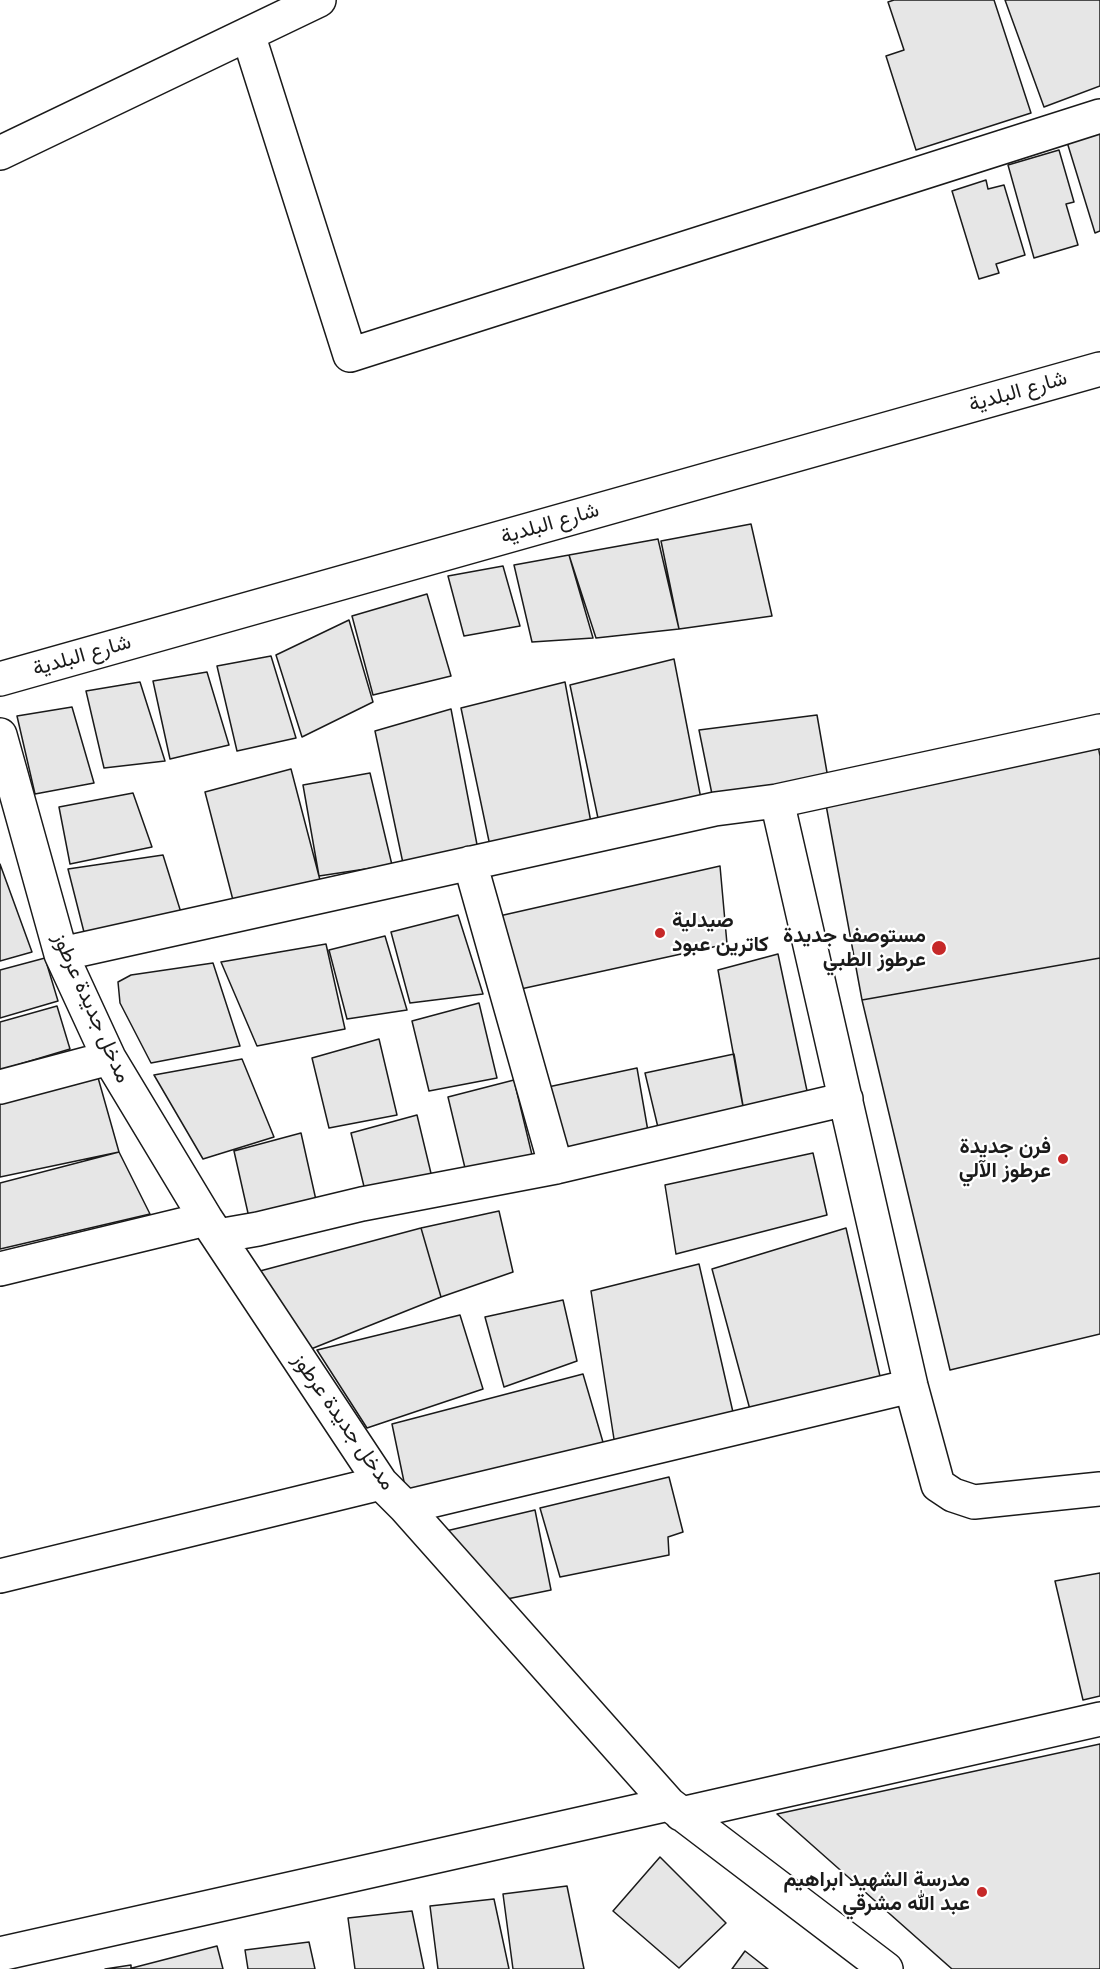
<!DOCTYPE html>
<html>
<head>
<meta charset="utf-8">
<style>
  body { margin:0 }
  canvas { display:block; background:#fff }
</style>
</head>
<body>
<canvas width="1100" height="1969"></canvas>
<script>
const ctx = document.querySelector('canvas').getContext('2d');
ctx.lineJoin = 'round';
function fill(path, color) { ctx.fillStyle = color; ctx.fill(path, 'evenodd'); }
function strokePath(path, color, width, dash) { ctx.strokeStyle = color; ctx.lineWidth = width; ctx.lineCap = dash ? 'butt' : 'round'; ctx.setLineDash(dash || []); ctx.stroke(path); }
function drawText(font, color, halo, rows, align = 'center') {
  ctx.font = font + ' "Space Grotesk",Vazirmatn,sans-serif'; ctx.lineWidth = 4.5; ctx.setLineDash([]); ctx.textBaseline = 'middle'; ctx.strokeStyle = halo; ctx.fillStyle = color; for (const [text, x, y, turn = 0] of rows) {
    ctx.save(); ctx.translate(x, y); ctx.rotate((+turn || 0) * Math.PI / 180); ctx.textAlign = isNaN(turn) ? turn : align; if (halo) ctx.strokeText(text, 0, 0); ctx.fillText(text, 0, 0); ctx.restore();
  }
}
const building = new Path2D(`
  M 894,0 L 994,0 L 1031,113 L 916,150 L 886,56 L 904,50 L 888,2 Z
  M 1005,0 L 1100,0 L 1100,86 L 1044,107 Z
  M 1100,132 L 1100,231 L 1095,233 L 1067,142 Z
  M 1059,150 L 1074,202 L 1066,204 L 1078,245 L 1034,258 L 1008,165 Z
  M 986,180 L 988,189 L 1004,185 L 1025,255 L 996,264 L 999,273 L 979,279 L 952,191 Z
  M 751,524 L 772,616 L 679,629 L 661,541 Z
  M 658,539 L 679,629 L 596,638 L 569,555 Z
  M 569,555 L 593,638 L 532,642 L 514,565 Z
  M 503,566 L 520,626 L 464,636 L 448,576 Z
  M 427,594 L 451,676 L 373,695 L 352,616 Z
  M 349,620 L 373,702 L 302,737 L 276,655 Z
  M 271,656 L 296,738 L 237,751 L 217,666 Z
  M 674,659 L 702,804 L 599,823 L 570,685 Z
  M 207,672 L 229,745 L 170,759 L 153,681 Z
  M 140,682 L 165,761 L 104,768 L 86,691 Z
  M 565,682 L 592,828 L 490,846 L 461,708 Z
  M 72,707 L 94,783 L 35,794 L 17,716 Z
  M 451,709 L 479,855 L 404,868 L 375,731 Z
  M 817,715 L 829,784 L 715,809 L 699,730 Z
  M 1096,735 L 1100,756 L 1100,958 L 862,1000 L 824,794 Z
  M 291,769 L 320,880 L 234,904 L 205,792 Z
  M 370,773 L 392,865 L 319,876 L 303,785 Z
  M 133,793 L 152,847 L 70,864 L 59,807 Z
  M 163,855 L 183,919 L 87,944 L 68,869 Z
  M 0,864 L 32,952 L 0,961 Z
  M 720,866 L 727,944 L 507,992 L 486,919 Z
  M 458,915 L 483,994 L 410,1003 L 391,932 Z
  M 385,936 L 407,1010 L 347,1019 L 329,950 Z
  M 326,944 L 345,1029 L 257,1046 L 221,962 Z
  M 778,954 L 810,1105 L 746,1123 L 718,970 Z
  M 45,958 L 58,1001 L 0,1018 L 0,970 Z
  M 1100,958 L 1100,1334 L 950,1370 L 862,1000 Z
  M 213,963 L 240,1046 L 151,1063 L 120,1003 L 118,982 L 131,975 Z
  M 479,1003 L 497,1078 L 429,1091 L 412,1021 Z
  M 57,1006 L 70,1049 L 0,1070 L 0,1022 Z
  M 379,1039 L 397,1115 L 329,1128 L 312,1058 Z
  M 734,1054 L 746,1123 L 661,1140 L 645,1073 Z
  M 242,1059 L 274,1137 L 203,1159 L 154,1075 Z
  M 637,1068 L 649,1137 L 564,1154 L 548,1087 Z
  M 97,1074 L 119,1152 L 0,1177 L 0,1103 Z
  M 514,1080 L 532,1155 L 465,1168 L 448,1097 Z
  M 417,1115 L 435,1190 L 368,1203 L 351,1133 Z
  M 301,1133 L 318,1209 L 250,1222 L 234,1151 Z
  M 119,1152 L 150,1214 L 0,1249 L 0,1183 Z
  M 813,1153 L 827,1215 L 676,1254 L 665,1185 Z
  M 499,1211 L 513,1272 L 441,1297 L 421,1228 Z
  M 421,1228 L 441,1297 L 311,1349 L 260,1271 Z
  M 846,1228 L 882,1385 L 752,1417 L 712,1269 Z
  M 699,1264 L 735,1421 L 616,1452 L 591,1291 Z
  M 563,1300 L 577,1361 L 504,1387 L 485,1317 Z
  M 460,1315 L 483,1389 L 367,1428 L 317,1350 Z
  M 583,1374 L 605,1449 L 408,1501 L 392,1424 Z
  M 669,1477 L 683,1532 L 668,1537 L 669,1555 L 560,1577 L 540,1508 Z
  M 535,1510 L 551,1590 L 507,1599 L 446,1531 Z
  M 1100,1573 L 1100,1696 L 1083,1700 L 1055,1581 Z
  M 1100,1744 L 1100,1969 L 952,1969 L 777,1814 Z
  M 660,1857 L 726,1923 L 679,1968 L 613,1911 Z
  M 567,1886 L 584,1969 L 513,1969 L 503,1894 Z
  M 494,1899 L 509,1969 L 438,1969 L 430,1906 Z
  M 412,1911 L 424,1969 L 355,1969 L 348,1918 Z
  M 309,1942 L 315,1969 L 248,1969 L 245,1950 Z
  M 217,1946 L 223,1969 L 133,1969 L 132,1968 Z
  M 745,1951 L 768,1969 L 732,1969 Z
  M 131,1965 L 131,1969 L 105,1969 Z`);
fill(building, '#e6e6e6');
strokePath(building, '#1a1a1a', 1.5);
const minor = new Path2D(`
  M 248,34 L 350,355 L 1100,116
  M 0,153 L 319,0
  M 0,679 L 1100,369
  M 0,735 L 61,954 L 109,1058 L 206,1219 L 381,1483 L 405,1507 L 669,1804 L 886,1969
  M 777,801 L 911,1386 L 938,1485 L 953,1495 L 974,1502 L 1100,1489
  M 470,863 L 556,1167
  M 61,954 L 715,809 L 777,801 L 1100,731
  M 0,1087 L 109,1058
  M 218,1236 L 258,1229 L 362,1204 L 556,1167 L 846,1099
  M 0,1269 L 206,1219
  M 405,1507 L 911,1386
  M 0,1576 L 381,1483
  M 681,1814 L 1100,1719
  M 0,1954 L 669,1804`);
strokePath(minor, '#1a1a1a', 36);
strokePath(minor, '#fff', 33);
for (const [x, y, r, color] of [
  [660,933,6,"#c62828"],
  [939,948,8,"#c62828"],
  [1063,1159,6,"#c62828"],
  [982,1892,6,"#c62828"]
]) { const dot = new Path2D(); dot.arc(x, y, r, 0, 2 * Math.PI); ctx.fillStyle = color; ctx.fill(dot); strokePath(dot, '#fff', 2); }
drawText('21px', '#1a1a1a', '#fff', [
  ["شارع البلدية",1018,392,-16],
  ["شارع البلدية",550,524,-16],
  ["شارع البلدية",82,656,-16],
  ["مدخل جديدة عرطوز",91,1008,66],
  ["مدخل جديدة عرطوز",343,1422,55]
]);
drawText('bold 21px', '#1a1a1a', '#fff', [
  ["صيدلية",672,921,"left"],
  ["كاترين عبود",672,945,"left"],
  ["مستوصف جديدة",926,936],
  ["عرطوز الطبي",926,960],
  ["فرن جديدة",1051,1147],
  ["عرطوز الآلي",1051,1171],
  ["مدرسة الشهيد ابراهيم",970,1880],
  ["عبد الله مشرقي",970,1904]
], 'right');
</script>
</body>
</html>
